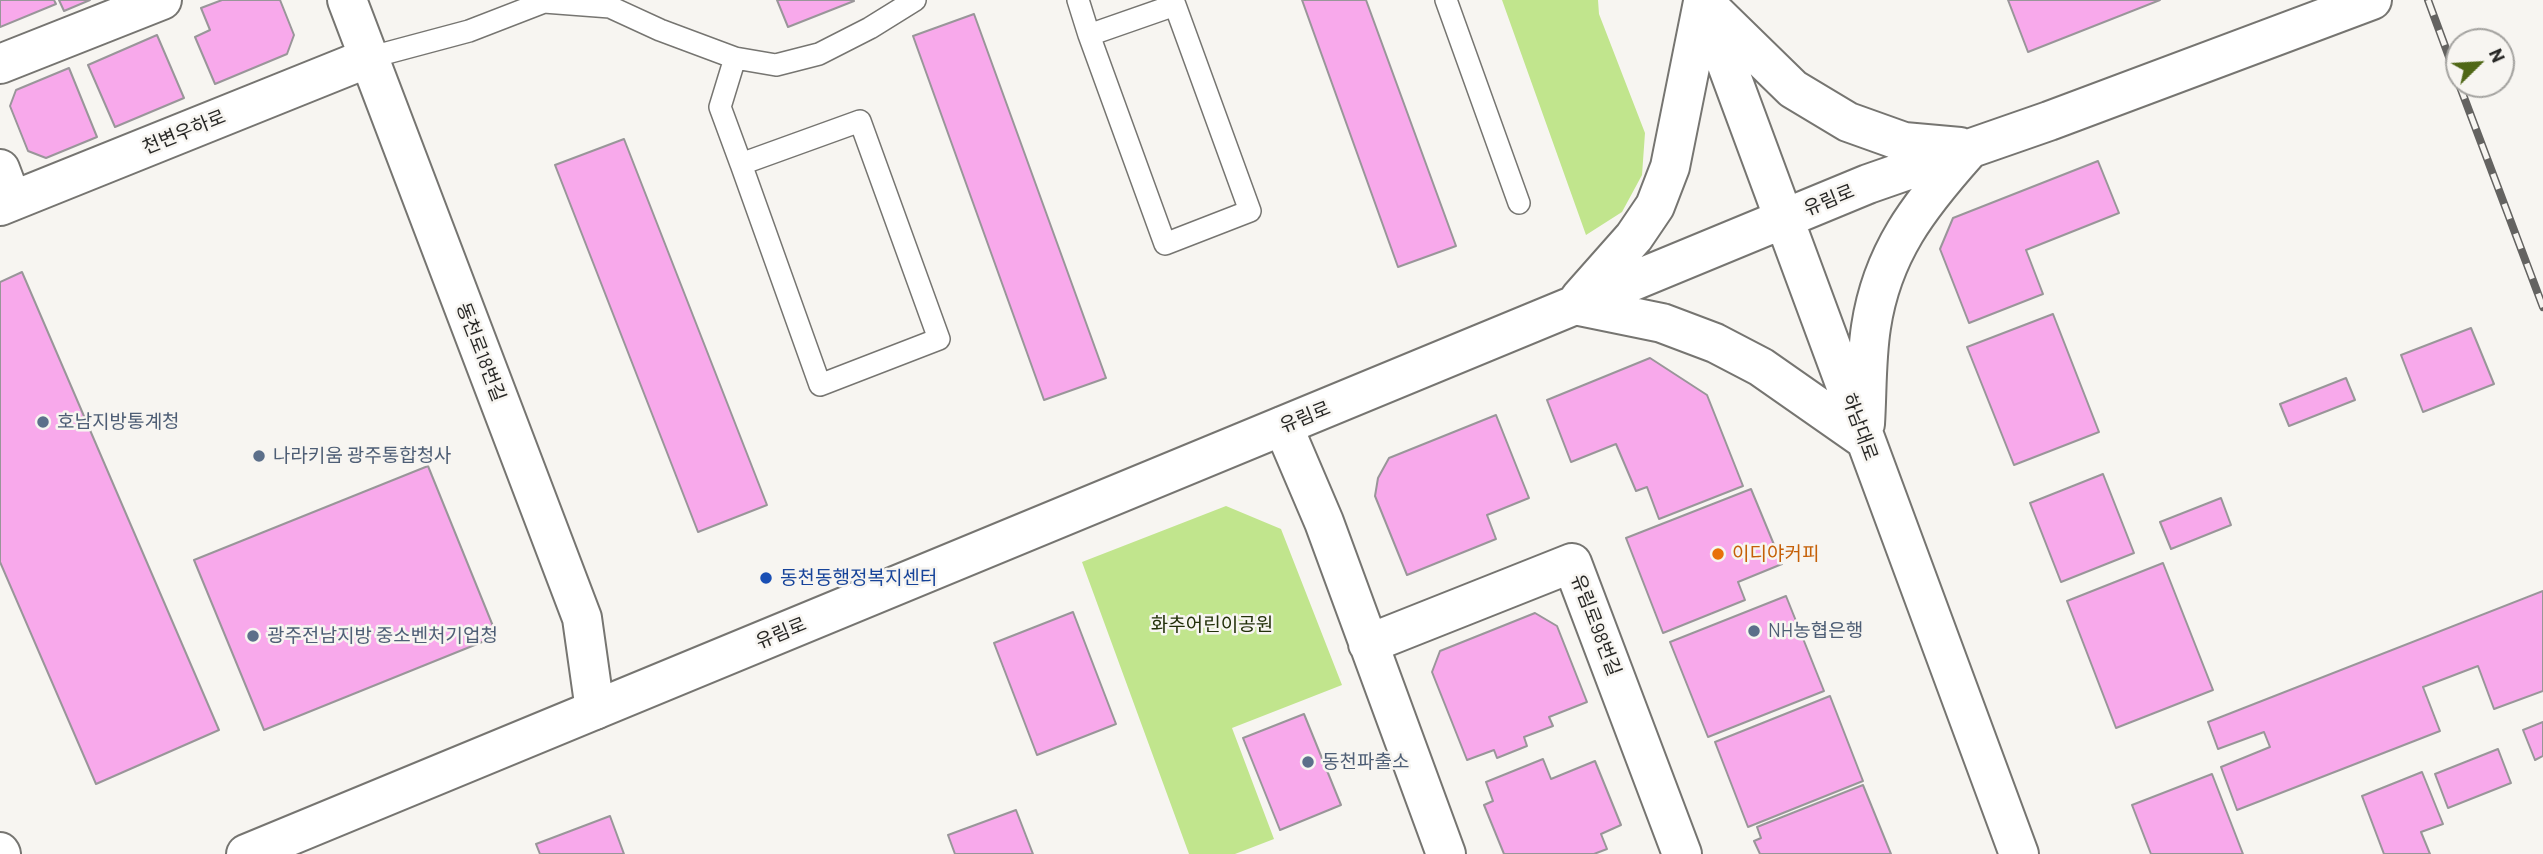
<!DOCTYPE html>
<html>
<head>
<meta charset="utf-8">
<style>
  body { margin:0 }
  #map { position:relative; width:2543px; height:854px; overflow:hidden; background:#f7f5f1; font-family:Barlow,sans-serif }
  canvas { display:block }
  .north { position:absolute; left:2445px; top:28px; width:70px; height:70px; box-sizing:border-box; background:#f7f5f1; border:2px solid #a4a3a0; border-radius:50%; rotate:66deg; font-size:19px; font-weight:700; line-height:28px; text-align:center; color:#282826 }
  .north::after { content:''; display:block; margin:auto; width:24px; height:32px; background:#4f6716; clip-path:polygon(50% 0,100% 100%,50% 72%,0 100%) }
</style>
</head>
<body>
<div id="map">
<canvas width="2543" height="854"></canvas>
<div class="north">N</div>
</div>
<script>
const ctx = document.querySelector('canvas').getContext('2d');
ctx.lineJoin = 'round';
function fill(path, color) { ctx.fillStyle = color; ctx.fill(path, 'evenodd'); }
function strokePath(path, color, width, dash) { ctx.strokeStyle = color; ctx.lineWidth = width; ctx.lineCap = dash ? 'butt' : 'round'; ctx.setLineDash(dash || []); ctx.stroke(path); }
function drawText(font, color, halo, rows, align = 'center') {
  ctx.font = font + ' Barlow,"Noto Sans KR",sans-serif'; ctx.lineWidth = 5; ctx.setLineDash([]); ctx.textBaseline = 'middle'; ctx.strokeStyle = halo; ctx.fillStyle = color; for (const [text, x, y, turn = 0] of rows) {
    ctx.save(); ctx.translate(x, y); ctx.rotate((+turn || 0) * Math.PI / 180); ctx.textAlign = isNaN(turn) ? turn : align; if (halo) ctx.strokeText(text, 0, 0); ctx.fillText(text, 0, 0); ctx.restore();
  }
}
fill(new Path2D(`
  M 1502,0 L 1598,0 L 1599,14 L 1645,133 L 1642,175 L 1622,212 L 1586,235 Z
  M 1226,506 L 1281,529 L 1342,685 L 1232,728 L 1274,839 L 1235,854 L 1189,854 L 1082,562 Z`), '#c1e58d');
const building = new Path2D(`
  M 0,0 L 54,0 L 56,4 L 0,27 Z
  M 59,0 L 90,0 L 64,11 Z
  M 222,0 L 280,0 L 294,35 L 287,54 L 215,84 L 195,37 L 210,30 L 201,8 Z
  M 777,0 L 853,0 L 854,1 L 788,27 Z
  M 1302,0 L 1366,0 L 1456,246 L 1398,267 Z
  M 2008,0 L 2160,0 L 2028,52 Z
  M 974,14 L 1106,378 L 1044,400 L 913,36 Z
  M 157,35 L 184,98 L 115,127 L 88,65 Z
  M 69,68 L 97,137 L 46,158 L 28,151 L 10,106 L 16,90 Z
  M 624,139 L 767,505 L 698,532 L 555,165 Z
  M 2098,161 L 2119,213 L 2026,250 L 2043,294 L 1969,323 L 1940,249 L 1953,218 Z
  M 22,272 L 219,730 L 96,784 L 0,562 L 0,282 Z
  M 2053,314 L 2099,432 L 2014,465 L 1967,347 Z
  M 2471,328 L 2494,384 L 2423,412 L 2401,355 Z
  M 1650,358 L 1707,395 L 1743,486 L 1659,519 L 1647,487 L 1636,491 L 1616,444 L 1571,462 L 1547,400 Z
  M 2346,378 L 2355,400 L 2289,426 L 2280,404 Z
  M 1496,415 L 1529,498 L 1487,515 L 1496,539 L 1407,575 L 1375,496 L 1378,478 L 1389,458 Z
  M 428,466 L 497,636 L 264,730 L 194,560 Z
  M 2103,474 L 2134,553 L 2061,582 L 2030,503 Z
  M 1751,489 L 1782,564 L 1738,582 L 1745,600 L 1663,633 L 1626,538 Z
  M 2221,498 L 2231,525 L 2171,549 L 2160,522 Z
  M 2163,563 L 2213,690 L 2116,728 L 2067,601 Z
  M 2543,591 L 2543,691 L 2494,709 L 2478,666 L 2423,687 L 2440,731 L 2237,810 L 2221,767 L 2270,747 L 2264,732 L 2218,749 L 2208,722 Z
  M 1786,596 L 1824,691 L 1708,737 L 1670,642 Z
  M 1073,612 L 1116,724 L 1037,755 L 994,643 Z
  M 1535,613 L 1557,626 L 1587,702 L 1549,717 L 1553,726 L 1524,737 L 1527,746 L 1497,758 L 1494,750 L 1467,760 L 1432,672 L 1440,651 Z
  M 1830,696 L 1863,781 L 1748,827 L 1715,742 Z
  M 1304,714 L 1341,805 L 1280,830 L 1243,738 Z
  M 2543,722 L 2543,756 L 2535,760 L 2523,730 Z
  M 2498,749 L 2511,783 L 2448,808 L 2435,774 Z
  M 1543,759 L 1551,779 L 1595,761 L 1621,825 L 1601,834 L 1607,849 L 1594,854 L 1504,854 L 1484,805 L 1493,801 L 1486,782 Z
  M 2422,772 L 2443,824 L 2421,832 L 2430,854 L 2384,854 L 2362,796 Z
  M 2212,774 L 2243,854 L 2151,854 L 2132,805 Z
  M 1863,785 L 1891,854 L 1760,854 L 1754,841 L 1761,838 L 1757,827 Z
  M 1016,810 L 1033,854 L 955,854 L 948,835 Z
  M 610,816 L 624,854 L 540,854 L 536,844 Z`);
fill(building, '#f8a9eb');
strokePath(building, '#999699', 2);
const service = new Path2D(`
  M 1078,0 L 1089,35 L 1165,244 L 1250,211 L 1175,5 L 1089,35
  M 1446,0 L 1519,203
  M 368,58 L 469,31 L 544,2 L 610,7 L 660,30 L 735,58 L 776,65 L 819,54 L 870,28 L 915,0
  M 735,58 L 720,107 L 741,164
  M 860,121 L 939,339 L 820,385 L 741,164 Z`);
const minor = new Path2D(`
  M 347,0 L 582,618 L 595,710
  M 0,64 L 162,0
  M 0,169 L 12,201
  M 0,206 L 368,58
  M 1283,426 L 1324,522 L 1446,854
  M 1368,644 L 1572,563 L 1682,854
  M 0,852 L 1,854`);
const tertiary = new Path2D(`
  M 1703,0 L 2019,854
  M 1712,10 L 1793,89 L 1848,122 L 1904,142 L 1960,147
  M 1580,298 L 1634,237 L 1655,206 L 1670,167 L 1703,2
  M 1574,305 L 1662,323 L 1715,343 L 1761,367 L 1864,439
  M 1865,424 C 1867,392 1866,359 1871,327 C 1882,253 1919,206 1967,152
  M 246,854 L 1868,184 L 2049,121 L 2372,0`);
strokePath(service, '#767571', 24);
strokePath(minor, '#767571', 42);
strokePath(tertiary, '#767571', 42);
strokePath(service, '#fff', 21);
strokePath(minor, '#fff', 38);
strokePath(tertiary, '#fff', 38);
const rail = new Path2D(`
  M 2428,0 L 2459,84
  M 2459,84 L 2543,307`);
strokePath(rail, '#646361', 8);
strokePath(rail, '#f7f5f1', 5, [16]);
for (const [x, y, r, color] of [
  [43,422,7,"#5c6f8a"],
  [259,456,7,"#5c6f8a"],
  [1718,554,7,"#e8710a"],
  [766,578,7,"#1a4fb4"],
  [1754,631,7,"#5c6f8a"],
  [253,636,7,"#5c6f8a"],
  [1308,762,7,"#5c6f8a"]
]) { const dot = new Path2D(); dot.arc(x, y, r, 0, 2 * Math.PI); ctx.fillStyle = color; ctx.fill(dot); strokePath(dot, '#f7f5f1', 2.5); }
drawText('19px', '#282826', '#f7f5f1', [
  ["천변우하로",184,132,-22],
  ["유림로",1829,200,-22],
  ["동천로18번길",481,352,69],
  ["유림로",1305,417,-22],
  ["하남대로",1860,427,70],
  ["유림로98번길",1596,625,69],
  ["유림로",781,633,-22]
]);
drawText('19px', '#4e5e75', '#f7f5f1', [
  ["호남지방통계청",57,422],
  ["나라키움 광주통합청사",273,456],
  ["NH농협은행",1768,631],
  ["광주전남지방 중소벤처기업청",267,636],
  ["동천파출소",1322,762]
], 'left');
drawText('19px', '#c56008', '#f7f5f1', [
  ["이디야커피",1732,554]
], 'left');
drawText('19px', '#164399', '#f7f5f1', [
  ["동천동행정복지센터",780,578]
], 'left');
drawText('19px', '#22300a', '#f7f5f1', [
  ["화추어린이공원",1212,625]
]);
</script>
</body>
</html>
